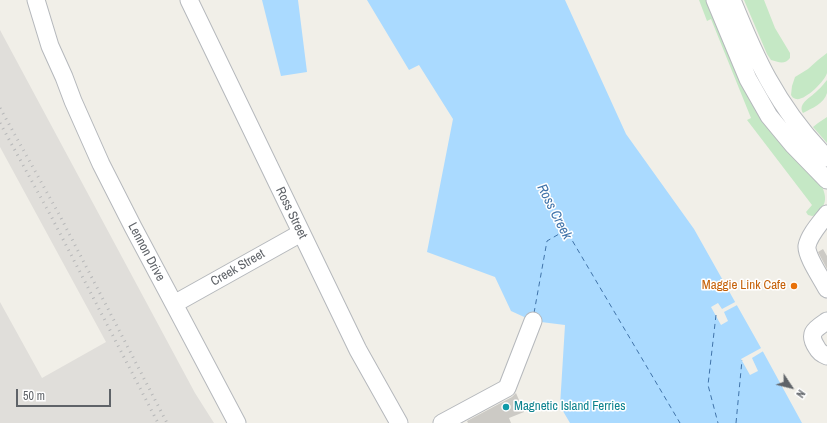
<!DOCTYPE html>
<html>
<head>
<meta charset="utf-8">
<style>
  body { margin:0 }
  #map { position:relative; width:827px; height:423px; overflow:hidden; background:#f1efe8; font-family:"Archivo Narrow",sans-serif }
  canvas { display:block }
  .north { position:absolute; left:771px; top:367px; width:40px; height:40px; -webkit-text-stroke:3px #fff; paint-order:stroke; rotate:125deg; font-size:11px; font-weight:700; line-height:16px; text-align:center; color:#5f6368 }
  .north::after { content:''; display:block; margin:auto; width:14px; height:18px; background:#5f6368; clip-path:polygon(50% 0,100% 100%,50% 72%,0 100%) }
  .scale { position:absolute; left:16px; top:389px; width:95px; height:18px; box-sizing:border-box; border:2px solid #5f6368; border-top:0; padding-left:5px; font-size:12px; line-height:14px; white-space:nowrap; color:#5f6368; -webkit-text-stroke:3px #fff; paint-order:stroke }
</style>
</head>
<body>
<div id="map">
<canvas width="827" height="423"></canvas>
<div class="north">N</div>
<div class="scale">50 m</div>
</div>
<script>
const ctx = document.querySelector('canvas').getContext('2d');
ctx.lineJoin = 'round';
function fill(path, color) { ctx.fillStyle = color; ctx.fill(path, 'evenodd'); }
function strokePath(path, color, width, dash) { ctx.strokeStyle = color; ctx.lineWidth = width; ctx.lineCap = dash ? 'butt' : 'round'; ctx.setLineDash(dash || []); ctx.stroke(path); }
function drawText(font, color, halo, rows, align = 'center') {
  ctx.font = font + ' "Archivo Narrow",sans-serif'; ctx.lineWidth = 3; ctx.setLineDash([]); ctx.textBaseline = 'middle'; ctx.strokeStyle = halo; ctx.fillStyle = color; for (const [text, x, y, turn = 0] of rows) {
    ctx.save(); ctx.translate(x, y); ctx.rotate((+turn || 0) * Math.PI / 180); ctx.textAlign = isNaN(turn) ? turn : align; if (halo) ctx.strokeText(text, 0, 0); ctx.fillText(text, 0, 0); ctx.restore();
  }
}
fill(new Path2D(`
  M 0,30 L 195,393 L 214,423 L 0,423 L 0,302 L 42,378 L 106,342 L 0,147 Z`), '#e0deda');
fill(new Path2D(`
  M 699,0 L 708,0 L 731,57 L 751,102 L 763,121 L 821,184 C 827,198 827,203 817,215 L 812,216 L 808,215 L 806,212 L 812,205 L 747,120 L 751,118 L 711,19 L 707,21 Z
  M 744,0 L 764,0 L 775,28 L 790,53 L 790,58 C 785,65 778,62 771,60 L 767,54 Z
  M 827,53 C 827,59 827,68 827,73 C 825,81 805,101 796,99 C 793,98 792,97 791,95 L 792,86 L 795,77 L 808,69 L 818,60 Z
  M 827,80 C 827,84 827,89 827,93 C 824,104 812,108 803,113 C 797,103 812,97 818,90 C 822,87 824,83 827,80 Z
  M 827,117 L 827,143 L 813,127 L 818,123 Z`), '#c5e8c5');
fill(new Path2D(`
  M 262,0 L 298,0 L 307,72 L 281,76 Z
  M 367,0 L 565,0 L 626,134 L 694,229 L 761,348 L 802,423 L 570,423 L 560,406 L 565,325 L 533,321 L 511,311 L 495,277 L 427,252 L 453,119 L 419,65 L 409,70 Z`), '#aadaff');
fill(new Path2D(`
  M 737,301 L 739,304 L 724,312 L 728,321 L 721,325 L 711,307 L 718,303 L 722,309 Z
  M 763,347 L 765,350 L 752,358 L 758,371 L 750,375 L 741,359 Z`), '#f1efe8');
strokePath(new Path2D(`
  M 534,313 L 547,241 L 566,230 L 680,423
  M 716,315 L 708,385 L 718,423
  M 736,423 L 742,360`), '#4174aa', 1, [5, 4]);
fill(new Path2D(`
  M 823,249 L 827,256 L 827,269 L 818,252 Z
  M 516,393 L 524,412 L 509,418 L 511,423 L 468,423 L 467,421 L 512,397 Z`), '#cccac5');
const minor = new Path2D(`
  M 36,0 L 50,46 L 64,77 L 73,101 L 101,164 L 133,227 L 174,304 L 237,423
  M 189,0 L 358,350 L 399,423
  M 715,0 L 748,79 L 769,116 L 793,145 L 827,180
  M 732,0 C 743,27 754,54 768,79 C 783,106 805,136 827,158
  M 827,214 C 821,222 809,235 807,246 C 806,256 822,279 827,289
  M 174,304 L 301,233
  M 827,321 C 815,329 807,333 817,348 C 819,352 822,354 827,356
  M 442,423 L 507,388 L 533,321`);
strokePath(minor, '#b5b8bc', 19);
strokePath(minor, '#fff', 17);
strokePath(new Path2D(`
  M 0,108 L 60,216 L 167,423
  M 0,123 L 52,218 L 158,423`), '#b6b7b8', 3, [1, 5]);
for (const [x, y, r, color] of [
  [794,286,4,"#e8710a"],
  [506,407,4,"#0f9aa8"]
]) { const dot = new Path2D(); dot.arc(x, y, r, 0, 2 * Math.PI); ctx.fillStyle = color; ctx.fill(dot); strokePath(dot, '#fff', 1.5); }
drawText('13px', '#5f6368', '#fff', [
  ["Ross Street",291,213,64],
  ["Lennon Drive",146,252,62],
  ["Creek Street",238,268,-30]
]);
drawText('13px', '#c56008', '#fff', [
  ["Maggie Link Cafe",786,286]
], 'right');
drawText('13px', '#0d838f', '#fff', [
  ["Magnetic Island Ferries",514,407]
], 'left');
drawText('italic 14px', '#4174aa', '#fff', [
  ["Ross Creek",554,212,63]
]);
</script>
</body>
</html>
